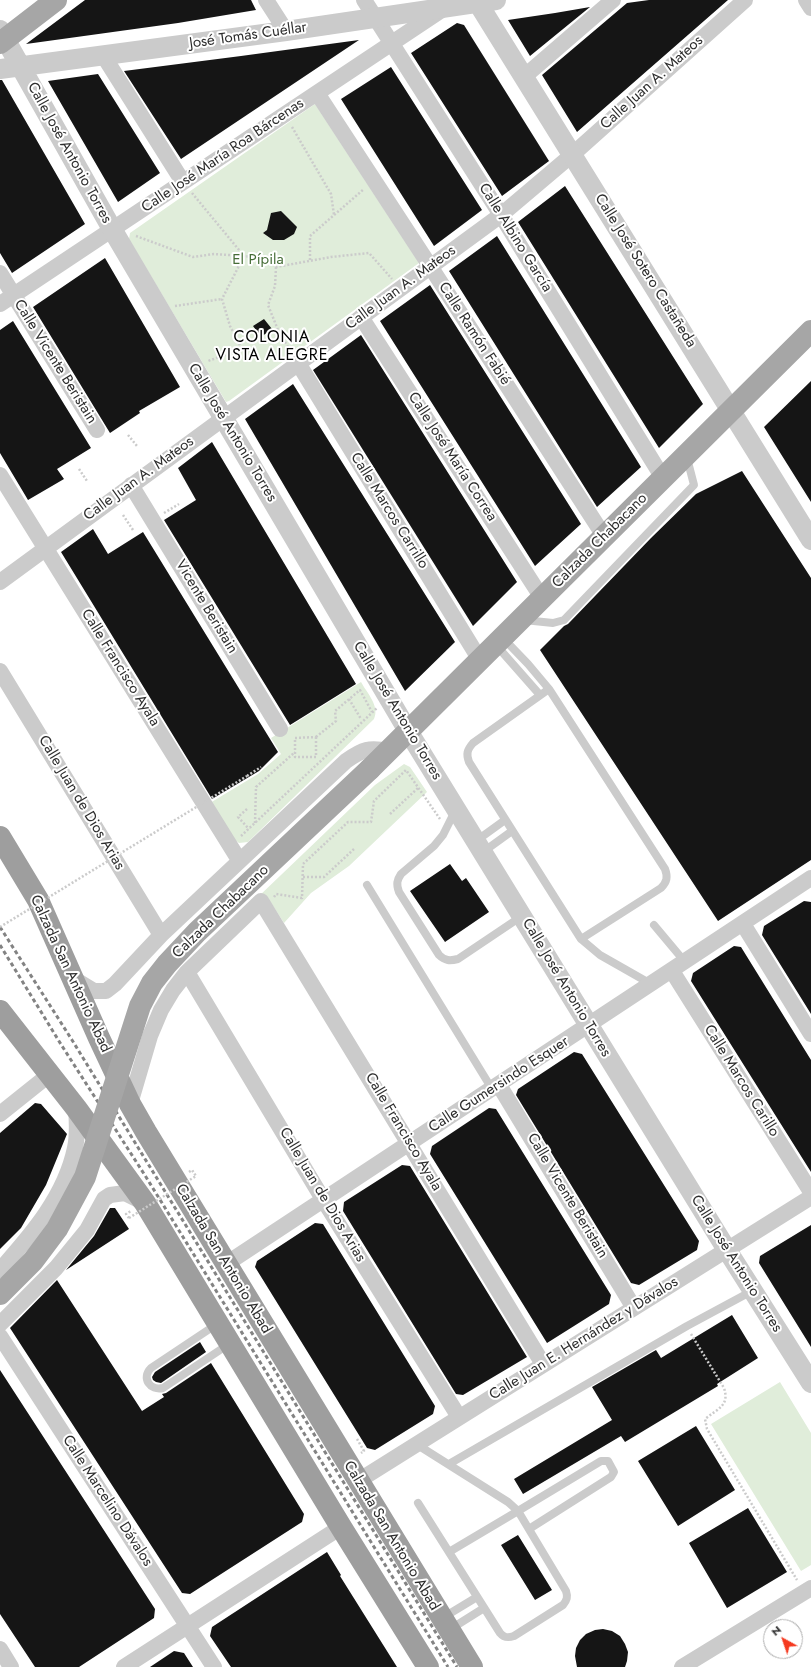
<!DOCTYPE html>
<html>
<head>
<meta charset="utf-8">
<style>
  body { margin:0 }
  #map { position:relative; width:811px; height:1667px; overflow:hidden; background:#fff; font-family:Jost,sans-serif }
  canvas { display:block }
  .north { position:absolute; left:763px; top:1619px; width:40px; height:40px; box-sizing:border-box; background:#fff; border:1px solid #ababab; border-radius:50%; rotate:320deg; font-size:11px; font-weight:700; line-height:16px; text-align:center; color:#2e2e2e }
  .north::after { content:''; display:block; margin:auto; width:14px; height:18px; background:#f5391f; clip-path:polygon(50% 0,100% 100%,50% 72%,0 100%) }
</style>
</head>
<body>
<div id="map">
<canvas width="811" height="1667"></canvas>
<div class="north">N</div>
</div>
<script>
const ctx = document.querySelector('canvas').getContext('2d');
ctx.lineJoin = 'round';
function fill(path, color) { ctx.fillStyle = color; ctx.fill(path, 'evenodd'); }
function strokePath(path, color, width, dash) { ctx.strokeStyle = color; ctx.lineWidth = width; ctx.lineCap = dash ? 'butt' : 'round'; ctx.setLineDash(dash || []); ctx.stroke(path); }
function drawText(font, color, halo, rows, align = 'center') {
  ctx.font = font + ' Jost,sans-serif'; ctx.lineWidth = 4; ctx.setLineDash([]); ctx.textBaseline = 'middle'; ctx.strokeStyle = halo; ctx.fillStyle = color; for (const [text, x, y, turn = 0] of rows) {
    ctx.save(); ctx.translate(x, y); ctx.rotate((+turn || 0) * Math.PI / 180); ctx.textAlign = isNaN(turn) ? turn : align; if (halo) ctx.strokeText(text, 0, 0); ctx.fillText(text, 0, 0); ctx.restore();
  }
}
fill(new Path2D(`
  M 315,104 L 419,263 L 229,401 L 226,402 L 129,239 L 130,233 Z
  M 361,682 C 367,693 380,706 374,719 L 248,842 L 239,843 L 231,837 L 210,803 L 258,774 L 281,754 L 271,738 Z
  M 404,764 L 410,767 L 427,792 L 349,866 L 311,893 L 284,923 L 268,898 L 258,897 L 375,785 Z
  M 780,1382 L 811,1433 L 811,1565 L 801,1571 L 711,1424 Z`), '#e0edda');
fill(new Path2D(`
  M 85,0 L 251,0 L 256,10 L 178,23 L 26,44 Z
  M 649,0 L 728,0 L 577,132 L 542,75 L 627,3 Z
  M 590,7 L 530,56 L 508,20 L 555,13 Z
  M 457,23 L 464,25 L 549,161 L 502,196 L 411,53 Z
  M 359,40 L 181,159 L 124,71 L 241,56 Z
  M 391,67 L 482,210 L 434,246 L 341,99 Z
  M 98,74 L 160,173 L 118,202 L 48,81 Z
  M 0,80 L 2,80 L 85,224 L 12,273 L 0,253 Z
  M 565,186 L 703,404 L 659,448 L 518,222 Z
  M 281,211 L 297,227 L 294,234 L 284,240 L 273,240 L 263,233 L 267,230 L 271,213 Z
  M 497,236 L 641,467 L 597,507 L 449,271 Z
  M 105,258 L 180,387 L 139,411 L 140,413 L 110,433 L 33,307 Z
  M 430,285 L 581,524 L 535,566 L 380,321 Z
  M 264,319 L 272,329 L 261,337 L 253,326 Z
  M 13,321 L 91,448 L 57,469 L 64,479 L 28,500 L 0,453 L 0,330 Z
  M 361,335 L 517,582 L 473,626 L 313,370 Z
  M 811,381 L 811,502 L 764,427 Z
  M 293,384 L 455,642 L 405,691 L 245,419 Z
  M 212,442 L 356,684 L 290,725 L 164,520 L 196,500 L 178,468 Z
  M 742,471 L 811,578 L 811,860 L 718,921 L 540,650 L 564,626 L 568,624 L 651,538 L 696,494 Z
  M 93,529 L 108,554 L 143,532 L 278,752 L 259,771 L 212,799 L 61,552 Z
  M 450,864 L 462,881 L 466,878 L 489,912 L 445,942 L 410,891 Z
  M 804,901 L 811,902 L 811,1014 L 762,935 L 764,926 Z
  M 734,946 L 741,947 L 811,1060 L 811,1172 L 691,981 L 693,973 Z
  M 574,1052 L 582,1054 L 699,1241 L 697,1250 L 639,1285 L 631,1283 L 516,1095 L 518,1089 Z
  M 35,1103 L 41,1104 L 67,1134 L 46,1185 L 21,1228 L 0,1249 L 0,1133 Z
  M 489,1108 L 496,1109 L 611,1295 L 609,1304 L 547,1343 L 430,1154 L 432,1146 Z
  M 402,1165 L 410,1166 L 527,1357 L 463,1395 L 456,1394 L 343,1211 L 344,1202 Z
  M 110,1208 L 115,1208 L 129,1229 L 66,1270 L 94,1236 Z
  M 315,1223 L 323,1224 L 435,1406 L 433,1414 L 375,1450 L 367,1448 L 255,1267 L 257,1261 Z
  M 811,1225 L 811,1347 L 759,1263 L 760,1256 Z
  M 57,1280 L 142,1411 L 164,1397 L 162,1394 L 166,1393 L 211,1363 L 304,1514 L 302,1522 L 190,1594 L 182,1593 L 10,1328 Z
  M 732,1315 L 758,1358 L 717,1384 L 718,1386 L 625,1442 L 621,1436 L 523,1494 L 514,1479 L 612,1420 L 592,1387 L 656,1350 L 661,1358 Z
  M 200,1342 L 206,1352 L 161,1383 L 156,1382 L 153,1380 L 152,1377 L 155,1372 Z
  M 0,1370 L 155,1609 L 154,1618 L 79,1667 L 35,1667 L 0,1614 Z
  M 696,1426 L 735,1490 L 678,1526 L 638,1461 Z
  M 748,1508 L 787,1572 L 727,1608 L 689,1543 Z
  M 518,1535 L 552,1590 L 535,1600 L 501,1545 Z
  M 327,1552 L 341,1575 L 340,1576 L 397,1667 L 231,1667 L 210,1636 L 212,1627 Z
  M 603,1629 L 612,1631 L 620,1636 L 625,1644 L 628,1652 L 627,1661 L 625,1667 L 577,1667 L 575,1656 L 576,1648 L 580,1640 L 586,1634 L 595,1630 Z
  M 174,1651 L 184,1653 L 193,1667 L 150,1667 Z`), '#151515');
strokePath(new Path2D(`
  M 292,127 L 331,194 L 334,215
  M 192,193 L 244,256 L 265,259 L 276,267 L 331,257 L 369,253 L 392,279
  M 136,236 L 193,257 L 214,254 L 244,256 L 222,299 L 230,326 L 242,349 L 208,361
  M 310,260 L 310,236 L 364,189
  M 276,267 L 275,286 L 268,305 L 278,330 L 291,352
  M 175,306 L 222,299
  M 128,435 L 137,446
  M 79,469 L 87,481
  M 164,513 L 179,504
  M 123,515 L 133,530
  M 349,699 L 361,719
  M 316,737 L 336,721 L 335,711 L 360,690 L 372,712
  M 316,737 L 316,757 L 295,757 L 295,738 Z
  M 247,776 L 261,767
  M 247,809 L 238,817 L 249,829
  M 390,814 L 418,788
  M 255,823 L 256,787 L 295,752
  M 241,836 L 377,708
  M 303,877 L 324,877 L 354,849
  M 274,897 L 276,894 L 302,898 L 303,864 L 348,822 L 371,822 L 374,801 L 406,770 L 440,819
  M 189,1172 L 192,1170 L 196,1176
  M 129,1218 L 126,1214 L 131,1211
  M 691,1334 L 724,1388 C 730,1406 717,1409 705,1419 L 707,1429 L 797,1580
  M 357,1439 L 364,1451 L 361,1453`), '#cbcbcb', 2.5, [2, 2]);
strokePath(new Path2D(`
  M 524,620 L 553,623 L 564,620 L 694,485 L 687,458
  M 503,638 L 528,664 L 549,689 L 665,869 C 668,877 667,882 661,888 L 581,939 L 469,762 C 466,754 467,750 473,743 L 549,689
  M 496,645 L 540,695
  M 455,811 L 443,835 L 434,846 L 401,874 C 397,880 396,884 399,892 L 439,955 C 445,961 450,961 458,959 L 522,916
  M 476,841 L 505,820
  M 483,852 L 512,831
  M 367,885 L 492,1089
  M 654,925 L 685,962
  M 581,939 L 600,955 L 651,984
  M 217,1324 L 151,1368 C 141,1378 150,1391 163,1388 L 229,1344
  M 416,1444 L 508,1502 L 518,1511 L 449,1552
  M 449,1464 L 687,1326 L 752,1291
  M 418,1503 L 500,1633 C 504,1638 508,1638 514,1636 L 563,1605 C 567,1600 568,1597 566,1591 L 518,1511 L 601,1461 L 608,1461 L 614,1472 L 611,1477 L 529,1529
  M 444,1617 L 477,1597
  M 449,1630 L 484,1608`), '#cbcbcb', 8);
strokePath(new Path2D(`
  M 266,0 L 286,31
  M 364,0 L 501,215 L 663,478
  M 806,0 L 811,8
  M 103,55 L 183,182
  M 525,76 L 613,0
  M 317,93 L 430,266 L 604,536
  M 0,273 L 97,430
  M 0,304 L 443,9
  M 361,317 L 542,598
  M 298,363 L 480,660
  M 0,475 L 239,860
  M 131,485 L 280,729
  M 0,582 L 501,215 L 573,154 L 745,0
  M 0,671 L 161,935
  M 743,924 L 811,1034
  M 672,971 L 811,1192
  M 187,972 L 324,1201 L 459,1417
  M 71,977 L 94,991 L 106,991 L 115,984 L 161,935 L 346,761 C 363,749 369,747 389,751
  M 499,1085 L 634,1308
  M 130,1104 L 150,1036 L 161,1010 L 173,990 L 187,972 L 261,901 L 543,1364
  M 0,1114 L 50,1074
  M 226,1264 L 811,878
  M 0,1270 C 32,1234 65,1196 75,1148 C 78,1135 77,1121 76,1108
  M 0,1324 L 56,1268 L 87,1230 L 104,1199 L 110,1195 L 125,1193 L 143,1202
  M 0,1336 L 214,1667
  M 358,1481 L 811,1197
  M 0,1649 L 11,1667
  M 124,1667 L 341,1527
  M 682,1667 L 811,1588`), '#cbcbcb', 16);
strokePath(new Path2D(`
  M 476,0 L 811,540
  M 0,30 L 112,229 L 408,731 L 727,1250 L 811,1383
  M 0,69 L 286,31 L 496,0`), '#cbcbcb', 20);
strokePath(new Path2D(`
  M 0,43 L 56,0
  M 370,769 L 811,331`), '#a6a6a6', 22);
strokePath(new Path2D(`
  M 0,837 L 38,900 L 99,1038 L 130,1104 L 146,1132 L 472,1667
  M 0,1011 L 76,1108 L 145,1203 L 341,1527 L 428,1667`), '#9e9e9e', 22);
strokePath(new Path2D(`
  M 0,927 L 72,1040 L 457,1667
  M 0,945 L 62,1046 L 146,1177 L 448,1667`), '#838383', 3, [4, 3]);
strokePath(new Path2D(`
  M 0,927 L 247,776
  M 129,1218 L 196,1176`), '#cbcbcb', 2.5, [2, 2]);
strokePath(new Path2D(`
  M 0,1294 L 33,1261 L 57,1229 L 85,1177 L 140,1006 L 152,983 L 167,964 L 197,932 L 370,769`), '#a6a6a6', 22);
drawText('15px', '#2e2e2e', '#fff', [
  ["José Tomás Cuéllar",248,36,-8],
  ["Calle Juan A. Mateos",652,83,-42],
  ["Calle José Antonio Torres",69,153,61],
  ["Calle José María Roa Bárcenas",223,156,-34],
  ["Calle Albino García",515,238,58],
  ["Calle José Sotero Castañeda",645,271,58],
  ["Calle Juan A. Mateos",401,288,-36],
  ["Calle Ramón Fabié",474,334,57],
  ["Calle Vicente Beristain",55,362,58],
  ["Calle José Antonio Torres",232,433,59],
  ["Calle José María Correa",452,457,57],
  ["Calle Juan A. Mateos",139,479,-36],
  ["Calle Marcos Carrillo",389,511,58],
  ["Calzada Chabacano",600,541,-45],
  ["Vicente Beristain",206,607,59],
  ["Calle Francisco Ayala",120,668,58],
  ["Calle José Antonio Torres",397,711,59],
  ["Calle Juan de Dios Arias",81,803,59],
  ["Calzada Chabacano",221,912,-44],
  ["Calzada San Antonio Abad",70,974,65],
  ["Calle José Antonio Torres",566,988,59],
  ["Calle Marcos Carillo",741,1081,58],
  ["Calle Gumersindo Esquer",499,1085,-33],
  ["Calle Francisco Ayala",403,1132,59],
  ["Calle Juan de Dios Arias",322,1195,59],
  ["Calle Vicente Beristain",567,1196,59],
  ["Calzada San Antonio Abad",223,1259,59],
  ["Calle José Antonio Torres",736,1264,58],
  ["Calle Juan E. Hernández y Dávalos",584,1339,-32],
  ["Calle Marcelino Dávalos",107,1501,57],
  ["Calzada San Antonio Abad",391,1536,59]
]);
drawText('15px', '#466d37', '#fff', [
  ["El Pípila",258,260]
]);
ctx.letterSpacing = '1px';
drawText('16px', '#000', '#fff', [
  ["COLONIA",272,338],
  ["VISTA ALEGRE",272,356]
]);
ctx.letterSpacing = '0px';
</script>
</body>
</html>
